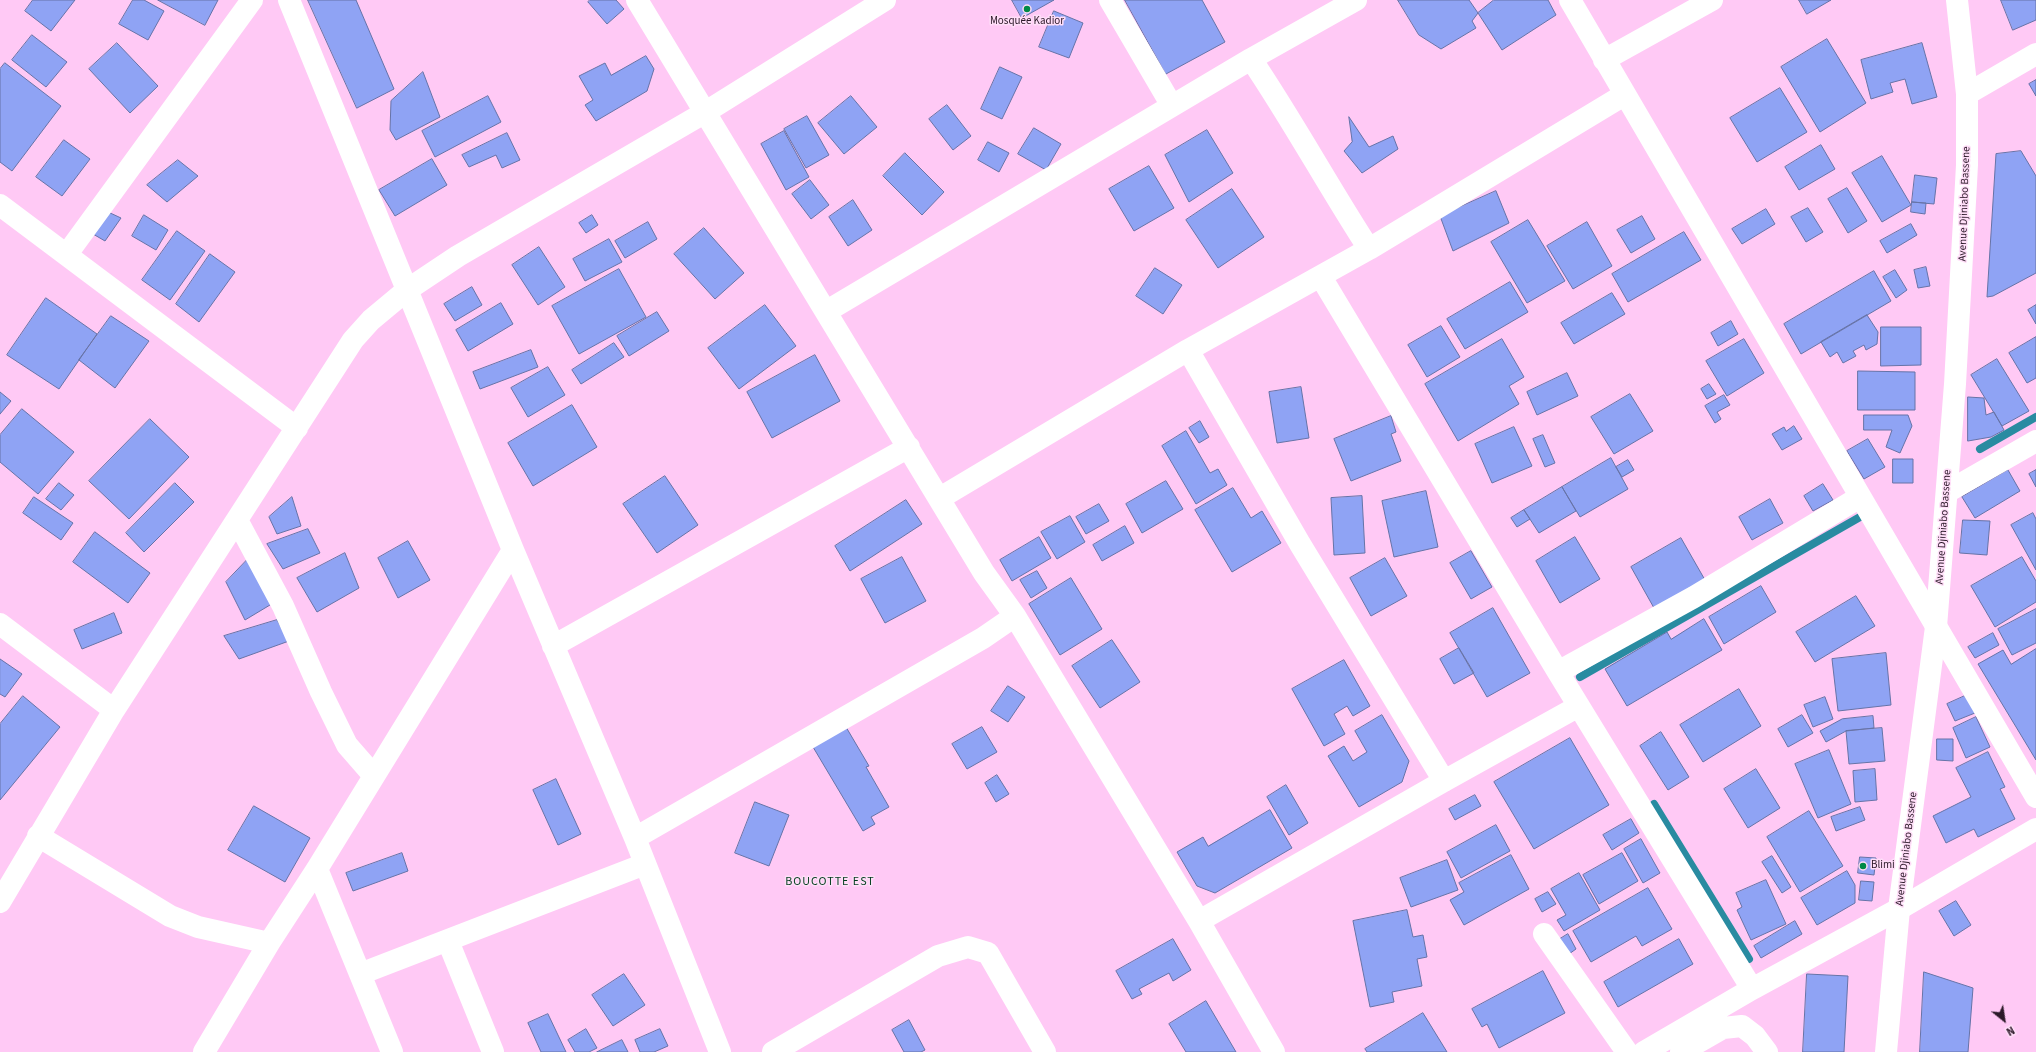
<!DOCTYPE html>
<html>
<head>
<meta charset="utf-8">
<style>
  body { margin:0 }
  #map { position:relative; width:2036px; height:1052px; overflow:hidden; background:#ffc9f5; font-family:"Source Sans 3",sans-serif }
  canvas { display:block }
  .north { position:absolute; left:1984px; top:1000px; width:40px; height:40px; -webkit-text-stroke:3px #ffdef8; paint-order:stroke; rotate:150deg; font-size:11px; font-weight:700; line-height:16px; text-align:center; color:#2c1929 }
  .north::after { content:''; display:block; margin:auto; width:14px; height:18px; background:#2c1929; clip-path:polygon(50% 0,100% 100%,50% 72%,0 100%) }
</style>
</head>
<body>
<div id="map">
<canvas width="2036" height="1052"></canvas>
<div class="north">N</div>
</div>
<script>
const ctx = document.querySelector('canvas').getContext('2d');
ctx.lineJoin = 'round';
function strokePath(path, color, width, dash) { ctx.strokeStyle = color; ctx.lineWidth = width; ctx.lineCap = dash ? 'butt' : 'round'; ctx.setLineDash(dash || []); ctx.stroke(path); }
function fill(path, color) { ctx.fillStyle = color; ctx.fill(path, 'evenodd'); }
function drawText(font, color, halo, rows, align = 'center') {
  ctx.font = font + ' "Source Sans 3",sans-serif'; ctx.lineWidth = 3; ctx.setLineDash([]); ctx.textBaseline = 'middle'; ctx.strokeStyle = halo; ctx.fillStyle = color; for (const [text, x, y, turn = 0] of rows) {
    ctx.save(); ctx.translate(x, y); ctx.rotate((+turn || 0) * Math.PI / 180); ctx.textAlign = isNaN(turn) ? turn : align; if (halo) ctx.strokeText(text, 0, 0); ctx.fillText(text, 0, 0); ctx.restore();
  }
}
strokePath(new Path2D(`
  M 1980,449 L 2036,417
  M 1580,677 L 1860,517
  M 1654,804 L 1749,959`), '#298ba1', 8);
const building = new Path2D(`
  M 33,0 L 75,0 L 51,31 L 25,11 Z
  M 133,0 L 144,0 L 164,11 L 148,40 L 119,24 Z
  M 158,0 L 218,0 L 205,25 Z
  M 308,0 L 356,0 L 394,89 L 357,108 Z
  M 590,0 L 616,0 L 624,9 L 607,24 L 588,2 Z
  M 1012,0 L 1054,0 L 1022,18 Z
  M 1125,0 L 1202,0 L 1225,42 L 1166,74 Z
  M 1398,0 L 1469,0 L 1478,13 L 1472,21 L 1476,28 L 1441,49 L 1419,35 Z
  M 1494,0 L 1548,0 L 1556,15 L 1502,50 L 1478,13 Z
  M 1799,0 L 1831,0 L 1807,14 Z
  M 2001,0 L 2036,0 L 2036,20 L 2013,30 Z
  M 1054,11 L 1083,23 L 1069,58 L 1039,47 Z
  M 32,35 L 67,62 L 46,87 L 12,60 Z
  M 1827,39 L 1866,103 L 1820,132 L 1781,67 Z
  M 117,43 L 158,86 L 130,113 L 89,69 Z
  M 1922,43 L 1937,97 L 1912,104 L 1905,79 L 1890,83 L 1893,92 L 1871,99 L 1861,60 Z
  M 646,56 L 654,69 L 647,91 L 596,121 L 585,105 L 593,100 L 579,76 L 605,63 L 611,75 Z
  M 5,63 L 61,106 L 12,171 L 0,162 L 0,69 Z
  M 1000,67 L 1022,77 L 1002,119 L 981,109 Z
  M 423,72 L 440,117 L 396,140 L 390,130 L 391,101 Z
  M 2036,80 L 2036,96 L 2029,84 Z
  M 1780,88 L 1807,132 L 1757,162 L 1730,118 Z
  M 488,96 L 501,122 L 435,157 L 422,131 Z
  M 851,96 L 877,127 L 844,154 L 818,123 Z
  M 947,105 L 971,136 L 953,150 L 929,119 Z
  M 807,116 L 829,155 L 806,168 L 784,129 Z
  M 1349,117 L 1369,147 L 1393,136 L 1398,149 L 1362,173 L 1344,151 L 1352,142 Z
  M 1034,128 L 1061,144 L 1046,170 L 1018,154 Z
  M 1207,130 L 1233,173 L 1189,202 L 1165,155 Z
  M 784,131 L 809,177 L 786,190 L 761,144 Z
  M 507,133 L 520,160 L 502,168 L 496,155 L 469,167 L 462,155 Z
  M 64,140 L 90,159 L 62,196 L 36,177 Z
  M 988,142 L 1009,153 L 999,172 L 978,160 Z
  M 1821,145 L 1835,169 L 1799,190 L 1785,167 Z
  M 2021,151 L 2036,176 L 2036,273 L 1993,296 L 1987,297 L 1996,154 Z
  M 905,153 L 944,192 L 922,215 L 883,176 Z
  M 1882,156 L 1911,205 L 1882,222 L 1852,173 Z
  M 432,159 L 447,185 L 395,216 L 379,190 Z
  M 178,160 L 198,176 L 167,202 L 147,185 Z
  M 1149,166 L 1174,208 L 1134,231 L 1109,189 Z
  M 1915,175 L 1937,178 L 1934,204 L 1912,202 Z
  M 810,180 L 829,205 L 811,219 L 792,194 Z
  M 1847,188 L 1867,221 L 1848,233 L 1828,199 Z
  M 1232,189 L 1264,237 L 1218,268 L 1186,220 Z
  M 1496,191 L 1509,223 L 1453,251 L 1440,216 Z
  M 853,200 L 872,230 L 848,246 L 829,217 Z
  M 1912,202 L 1926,203 L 1925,214 L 1911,212 Z
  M 1808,208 L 1823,232 L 1806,242 L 1791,217 Z
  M 1766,209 L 1775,224 L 1742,244 L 1732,229 Z
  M 108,212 L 121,218 L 105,241 L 93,234 Z
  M 144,215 L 168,230 L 156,250 L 132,236 Z
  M 592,215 L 598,225 L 586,233 L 579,223 Z
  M 1642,216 L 1655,239 L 1631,253 L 1617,230 Z
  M 1528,220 L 1565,281 L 1527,303 L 1491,242 Z
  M 648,222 L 657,239 L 625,258 L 615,241 Z
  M 1587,222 L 1612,266 L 1573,289 L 1547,246 Z
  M 1911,224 L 1917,235 L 1887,253 L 1880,241 Z
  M 704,228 L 744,273 L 715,299 L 674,254 Z
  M 177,231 L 205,251 L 170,300 L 142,280 Z
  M 1684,232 L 1701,260 L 1628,302 L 1612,274 Z
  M 609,239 L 622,262 L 585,281 L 573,259 Z
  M 539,247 L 565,287 L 538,305 L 512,265 Z
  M 210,254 L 235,272 L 199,322 L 176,304 Z
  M 1926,267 L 1930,286 L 1918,288 L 1914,270 Z
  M 1155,268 L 1182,285 L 1163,314 L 1136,296 Z
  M 619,269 L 646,317 L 579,354 L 552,306 Z
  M 1895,270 L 1907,290 L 1896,298 L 1883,277 Z
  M 1874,271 L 1891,301 L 1801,354 L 1784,324 Z
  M 1510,282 L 1528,312 L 1465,349 L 1447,319 Z
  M 472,287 L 482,305 L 455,321 L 444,304 Z
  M 1612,293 L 1625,314 L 1574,344 L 1561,323 Z
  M 46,298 L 97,334 L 59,389 L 7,355 Z
  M 501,303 L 513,324 L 468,351 L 456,330 Z
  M 765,305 L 796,346 L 739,389 L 708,348 Z
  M 2036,305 L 2036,324 L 2028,310 Z
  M 657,312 L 669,331 L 629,356 L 617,336 Z
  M 1867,315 L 1878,332 L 1877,344 L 1866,350 L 1864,345 L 1853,351 L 1856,356 L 1843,363 L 1837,352 L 1830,357 L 1821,342 Z
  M 111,316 L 149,341 L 115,388 L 79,360 Z
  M 1731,321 L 1738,334 L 1718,346 L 1711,333 Z
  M 1441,326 L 1460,357 L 1427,377 L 1408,345 Z
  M 1881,327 L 1921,327 L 1921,365 L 1881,366 Z
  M 2036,337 L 2036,378 L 2027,383 L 2009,353 Z
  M 1502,339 L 1524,377 L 1509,386 L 1519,404 L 1458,441 L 1425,384 Z
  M 1744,339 L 1764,373 L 1727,396 L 1706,361 Z
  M 614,343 L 624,357 L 581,384 L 572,370 Z
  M 531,350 L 538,367 L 480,389 L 473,372 Z
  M 815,355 L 840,401 L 772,438 L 747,392 Z
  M 1997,359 L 2029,411 L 2002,426 L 1971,375 Z
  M 548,367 L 565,395 L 528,417 L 511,388 Z
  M 1858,371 L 1915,372 L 1915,410 L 1858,410 Z
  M 1567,373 L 1578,396 L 1537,415 L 1527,392 Z
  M 1709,384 L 1716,394 L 1707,399 L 1701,389 Z
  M 1301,387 L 1309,438 L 1277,443 L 1269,392 Z
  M 0,392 L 11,401 L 0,414 Z
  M 1630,394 L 1653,431 L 1614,454 L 1591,417 Z
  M 1724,395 L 1730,405 L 1717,412 L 1721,419 L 1715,423 L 1705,406 Z
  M 1968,397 L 1984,398 L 1986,415 L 1994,412 L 2004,430 L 1991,437 L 1968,441 Z
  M 572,405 L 597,447 L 533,486 L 508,443 Z
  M 22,409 L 74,452 L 38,494 L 0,462 L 0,435 Z
  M 1864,415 L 1908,415 L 1912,426 L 1900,453 L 1886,447 L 1892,430 L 1864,430 Z
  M 1391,416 L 1396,432 L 1391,434 L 1401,461 L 1351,481 L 1334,439 Z
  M 150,419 L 189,457 L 129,519 L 89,481 Z
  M 1200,421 L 1209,437 L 1199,443 L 1189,428 Z
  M 1794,426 L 1802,439 L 1782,450 L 1772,434 L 1784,427 L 1786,431 Z
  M 1514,427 L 1532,466 L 1492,483 L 1475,444 Z
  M 1186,431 L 1210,473 L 1218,469 L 1227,485 L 1196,504 L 1162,446 Z
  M 1543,435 L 1555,463 L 1545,467 L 1533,439 Z
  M 1868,439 L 1885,467 L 1864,479 L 1847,451 Z
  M 1611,458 L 1628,489 L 1580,517 L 1562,487 Z
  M 1893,459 L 1913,459 L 1913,483 L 1893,483 Z
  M 1628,460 L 1634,470 L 1622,477 L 1616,467 Z
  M 2008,470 L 2020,491 L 1975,518 L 1962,497 Z
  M 2036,470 L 2036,487 L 2029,474 Z
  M 665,476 L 698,525 L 657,553 L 623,504 Z
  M 1166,481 L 1183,509 L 1142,533 L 1126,504 Z
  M 59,483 L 74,495 L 61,510 L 46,499 Z
  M 175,483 L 194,502 L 144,552 L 126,533 Z
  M 1823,484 L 1833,500 L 1813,511 L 1804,496 Z
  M 1562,487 L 1576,511 L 1539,533 L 1524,510 Z
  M 1233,488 L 1251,518 L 1262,511 L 1281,543 L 1232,572 L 1195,510 Z
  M 1426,491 L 1438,547 L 1394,557 L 1382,501 Z
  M 1362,496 L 1365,553 L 1334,555 L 1331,498 Z
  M 34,497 L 73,523 L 61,540 L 23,513 Z
  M 292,497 L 301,526 L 277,534 L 269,517 Z
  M 1770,499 L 1783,523 L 1752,540 L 1739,517 Z
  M 906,500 L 922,524 L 850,571 L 835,546 Z
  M 1099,504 L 1109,521 L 1086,534 L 1076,517 Z
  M 1524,510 L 1530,519 L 1517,527 L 1511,518 Z
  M 2033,513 L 2036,519 L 2036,570 L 2011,525 Z
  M 1070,516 L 1085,542 L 1057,559 L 1041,532 Z
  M 1963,520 L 1990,521 L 1987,555 L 1960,553 Z
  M 1125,526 L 1134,543 L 1102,561 L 1093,545 Z
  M 308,529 L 320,553 L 283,569 L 267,544 Z
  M 95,532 L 150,573 L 128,603 L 73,562 Z
  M 1039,537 L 1051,558 L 1012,581 L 1000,560 Z
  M 1575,537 L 1600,579 L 1560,603 L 1536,561 Z
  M 1681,538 L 1705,580 L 1654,608 L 1631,567 Z
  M 408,541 L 430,580 L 398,598 L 378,558 Z
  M 1471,551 L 1492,587 L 1471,599 L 1450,563 Z
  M 345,553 L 359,588 L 317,612 L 297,578 Z
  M 902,557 L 926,601 L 885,623 L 861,579 Z
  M 2022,557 L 2036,581 L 2036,602 L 1995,627 L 1971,586 Z
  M 1385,558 L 1407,596 L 1371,616 L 1350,578 Z
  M 248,559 L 275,602 L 245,620 L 226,582 Z
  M 1037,571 L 1047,588 L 1031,598 L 1020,580 Z
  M 1071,578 L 1102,629 L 1060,655 L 1029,604 Z
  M 1761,586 L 1776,612 L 1724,644 L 1709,617 Z
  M 1856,596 L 1875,626 L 1815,662 L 1796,632 Z
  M 1493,608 L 1530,673 L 1487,697 L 1450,633 Z
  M 2036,609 L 2036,643 L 2012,655 L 1998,629 Z
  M 114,613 L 122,633 L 82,649 L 74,630 Z
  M 1704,619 L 1722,650 L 1627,706 L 1605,669 L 1667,632 L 1671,639 Z
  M 277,620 L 289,641 L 239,659 L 224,636 Z
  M 1993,633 L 1999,645 L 1975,658 L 1968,647 Z
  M 1112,640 L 1140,682 L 1100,708 L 1072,666 Z
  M 1459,648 L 1474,673 L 1454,684 L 1440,659 Z
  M 2036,649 L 2036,760 L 1978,664 L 2003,650 L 2011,664 Z
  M 1886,653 L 1891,705 L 1838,711 L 1832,659 Z
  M 0,659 L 22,674 L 5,697 L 0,694 Z
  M 1344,660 L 1370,706 L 1353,716 L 1347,706 L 1334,714 L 1345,734 L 1324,746 L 1292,689 Z
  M 1008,686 L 1025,697 L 1008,722 L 991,711 Z
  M 1739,689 L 1761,726 L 1703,762 L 1680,725 Z
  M 1967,695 L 1975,713 L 1955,721 L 1947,704 Z
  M 23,696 L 60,727 L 0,800 L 0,724 Z
  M 1825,697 L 1833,719 L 1813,727 L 1804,705 Z
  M 1382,715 L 1409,761 L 1402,782 L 1359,807 L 1328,756 L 1344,746 L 1353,761 L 1367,752 L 1355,731 Z
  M 1802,715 L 1813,733 L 1788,747 L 1778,729 Z
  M 1873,716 L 1874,728 L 1846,731 L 1826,742 L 1820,731 L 1842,719 Z
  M 1976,717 L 1990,747 L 1966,758 L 1953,728 Z
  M 846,727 L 869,766 L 866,767 L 889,807 L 871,817 L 875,824 L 863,831 L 813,747 Z
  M 982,727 L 997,752 L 967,769 L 952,744 Z
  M 1882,728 L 1885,761 L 1849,764 L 1846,731 Z
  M 1661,732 L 1689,777 L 1668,790 L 1640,746 Z
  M 1570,738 L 1609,805 L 1534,849 L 1494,782 Z
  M 1937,739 L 1953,739 L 1953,761 L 1937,760 Z
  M 1829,750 L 1851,804 L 1818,818 L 1795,764 Z
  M 1988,752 L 2005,787 L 2000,789 L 2015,819 L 1978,837 L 1974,829 L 1946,843 L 1933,816 L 1971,797 L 1956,768 Z
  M 1756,769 L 1780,808 L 1748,828 L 1724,789 Z
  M 1875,769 L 1877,800 L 1855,802 L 1853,771 Z
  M 997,775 L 1009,794 L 996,802 L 985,783 Z
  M 556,779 L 581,834 L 558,845 L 533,790 Z
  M 1286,785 L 1308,823 L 1289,835 L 1267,797 Z
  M 1475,795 L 1481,806 L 1455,820 L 1449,809 Z
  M 755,802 L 789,815 L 769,866 L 735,853 Z
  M 254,806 L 310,838 L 285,882 L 228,850 Z
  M 1860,807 L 1865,820 L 1836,831 L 1831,817 Z
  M 1270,810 L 1292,848 L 1215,893 L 1197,886 L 1177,852 L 1203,837 L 1208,846 Z
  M 1809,811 L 1843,866 L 1800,892 L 1767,837 Z
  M 1631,819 L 1639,833 L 1612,850 L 1603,835 Z
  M 1496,825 L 1510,851 L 1461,878 L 1447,852 Z
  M 1641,839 L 1660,873 L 1643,883 L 1624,849 Z
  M 402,853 L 408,871 L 353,891 L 346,873 Z
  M 1622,853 L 1638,881 L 1599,904 L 1583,875 Z
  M 1511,855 L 1529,889 L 1464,925 L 1450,900 L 1464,892 L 1459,883 Z
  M 1772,856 L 1791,887 L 1782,893 L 1762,862 Z
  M 1860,857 L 1876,858 L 1874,875 L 1858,873 Z
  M 1447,860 L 1458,890 L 1411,907 L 1400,878 Z
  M 1847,871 L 1855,885 L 1855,903 L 1817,925 L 1801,898 Z
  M 1579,873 L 1600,910 L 1564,931 L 1557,920 L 1566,915 L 1551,889 Z
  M 1766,880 L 1786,924 L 1751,940 L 1737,910 L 1742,907 L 1736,893 Z
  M 1861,881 L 1874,882 L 1872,901 L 1859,900 Z
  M 1648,888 L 1672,929 L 1642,946 L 1636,936 L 1591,962 L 1573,931 Z
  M 1548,892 L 1556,904 L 1542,912 L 1535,899 Z
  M 1956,901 L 1971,925 L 1954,936 L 1939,911 Z
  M 1407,910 L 1413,937 L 1423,935 L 1427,957 L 1417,959 L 1422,986 L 1392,992 L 1394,1002 L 1370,1007 L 1353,921 Z
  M 1795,921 L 1802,934 L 1761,958 L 1754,946 Z
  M 1568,934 L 1576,949 L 1569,954 L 1560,939 Z
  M 1173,939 L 1191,970 L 1173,981 L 1169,973 L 1139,989 L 1142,994 L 1132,999 L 1116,971 Z
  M 1679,939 L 1693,964 L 1618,1007 L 1604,982 Z
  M 1543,971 L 1565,1013 L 1499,1048 L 1487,1024 L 1482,1027 L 1472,1009 Z
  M 1924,972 L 1973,988 L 1968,1052 L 1920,1052 Z
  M 624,974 L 645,1005 L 613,1026 L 592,995 Z
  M 1807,974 L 1848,976 L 1844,1052 L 1803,1052 Z
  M 1206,1001 L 1236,1052 L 1186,1052 L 1169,1024 Z
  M 1423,1013 L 1447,1052 L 1367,1052 L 1365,1049 Z
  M 548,1014 L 566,1052 L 541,1052 L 528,1023 Z
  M 909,1020 L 925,1050 L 921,1052 L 904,1052 L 892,1030 Z
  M 586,1029 L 597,1048 L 589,1052 L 575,1052 L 568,1040 Z
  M 660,1029 L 668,1046 L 654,1052 L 640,1052 L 635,1040 Z
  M 622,1040 L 628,1052 L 597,1052 Z`);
fill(building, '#8fa3f4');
strokePath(building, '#6673a7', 1);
strokePath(new Path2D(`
  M 289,0 L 513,550 L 635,838 L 720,1052
  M 637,0 L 984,573 L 1015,616 L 1199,921 L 1274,1052
  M 1110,0 L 1172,106
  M 1570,0 L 2036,797
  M 1251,59 C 1293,121 1328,186 1369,249
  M 1604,60 L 1712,0
  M 1967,94 L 2036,54
  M 0,205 L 297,428
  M 67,254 L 252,0
  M 1321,277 L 1558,672 L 1752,989
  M 827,311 L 1251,59 L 1356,0
  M 1188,350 L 1300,544 L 1444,781
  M 1947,492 L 2036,441
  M 940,498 L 1188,350 L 1369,249 L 1624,95
  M 237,520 L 283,606 L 321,692 L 347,745 L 374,776
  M 0,624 L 114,710
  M 553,646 L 909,447
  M 1558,672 L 1694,597 L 1860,497
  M 38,836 L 170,916 L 198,927 L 269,943
  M 635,838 L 983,638 L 1015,616
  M 317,869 L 392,1052
  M 0,902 L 114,710 L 353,340 L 371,320 L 407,290 L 458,256 L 704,113 L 885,0
  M 1199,921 L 1444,781 L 1579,706
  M 1544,934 L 1627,1052
  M 448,941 L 493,1052
  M 360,974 L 645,864
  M 204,1052 L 269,943 L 317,869 L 513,550
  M 773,1052 L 938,956 L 968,947 L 988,953 L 1045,1052
  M 1644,1052 L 1752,989 L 1899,909 L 2036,829
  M 1681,1052 L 1723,1028 L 1742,1026 L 1755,1036 L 1767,1052`), '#fff', 22);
strokePath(new Path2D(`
  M 1886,1052 L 1899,909 L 1936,627 L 1955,384 L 1967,165 L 1967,94 L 1957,0`), '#fff', 22);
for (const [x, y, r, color] of [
  [1027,9,4,"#008a47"],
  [1863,866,4,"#008a47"]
]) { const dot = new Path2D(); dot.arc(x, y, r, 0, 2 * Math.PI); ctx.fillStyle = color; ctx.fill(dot); strokePath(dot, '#ffdef8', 1.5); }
drawText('11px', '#2c1929', '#ffdef8', [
  ["Mosquée Kadior",1027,22],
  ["Blimi",1871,866,"left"]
]);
drawText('11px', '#2c1929', '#ffdef8', [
  ["Avenue Djiniabo Bassene",1965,204,-88],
  ["Avenue Djiniabo Bassene",1944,527,-86],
  ["Avenue Djiniabo Bassene",1907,849,-83]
]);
ctx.letterSpacing = '1px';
drawText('12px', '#023d1d', '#ffdef8', [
  ["BOUCOTTE EST",830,882]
]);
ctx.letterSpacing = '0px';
</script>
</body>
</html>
